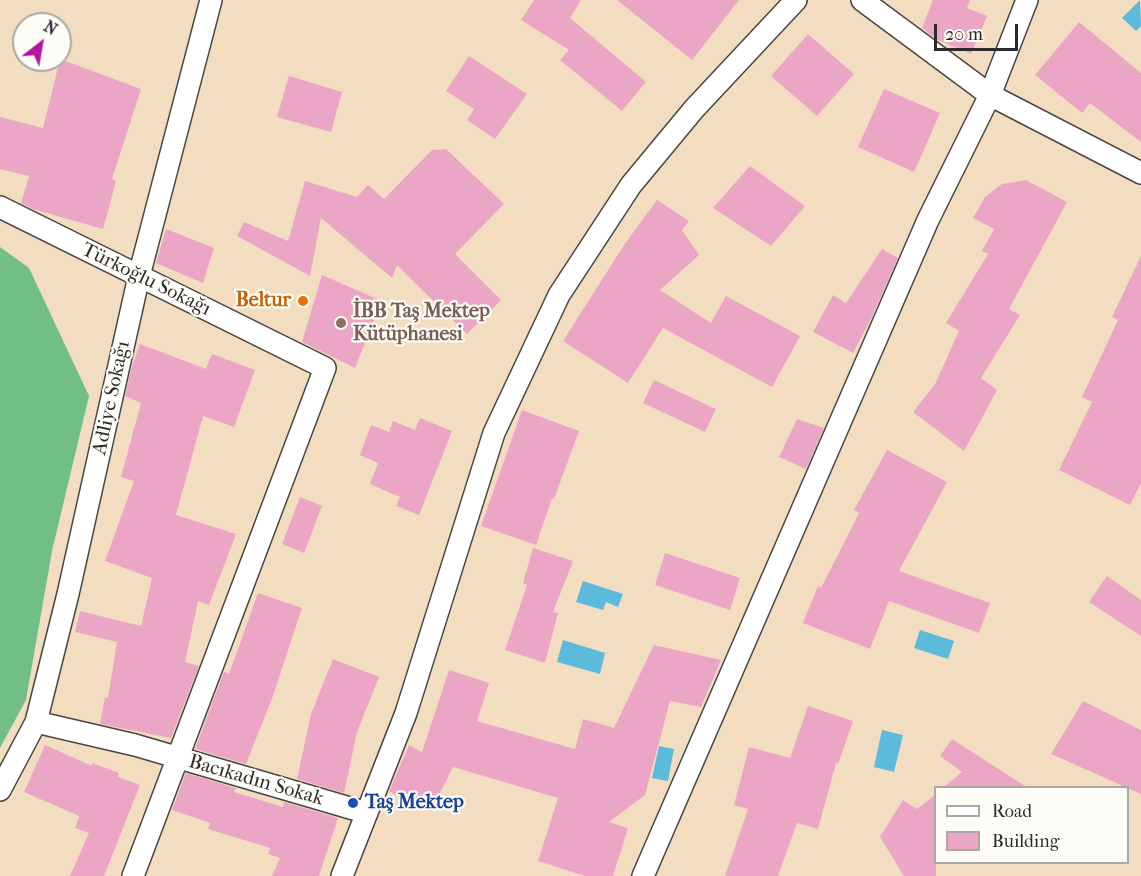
<!DOCTYPE html>
<html>
<head>
<meta charset="utf-8">
<style>
  body { margin:0 }
  #map { position:relative; width:1141px; height:876px; overflow:hidden; background:#f3ddc0; font-family:"IM FELL French Canon",serif }
  canvas { display:block }
  .legend { position:absolute; left:934px; top:786px; width:195px; height:78px; box-sizing:border-box; background:#fdfcf7; border:2px solid #a9a8a5; margin:0; padding:8px 10px; list-style:none; font-size:18px; color:#2b2b2b }
  .legend li { display:flex; align-items:center; gap:12px; height:30px }
  .legend b { width:30px; border:2px solid #a9a8a5 }
  .north { position:absolute; left:12px; top:12px; width:60px; height:60px; box-sizing:border-box; background:#fdfcf7; border:2px solid #a9a8a5; border-radius:50%; rotate:31deg; font-size:16px; font-weight:700; line-height:24px; text-align:center; color:#2b2b2b }
  .north::after { content:''; display:block; margin:auto; width:21px; height:27px; background:#b5179e; clip-path:polygon(50% 0,100% 100%,50% 72%,0 100%) }
  .scale { position:absolute; left:934px; top:24px; width:84px; height:27px; box-sizing:border-box; border:3px solid #2b2b2b; border-top:0; padding-left:8px; font-size:18px; line-height:21px; white-space:nowrap; color:#2b2b2b; -webkit-text-stroke:4px #fdfcf7; paint-order:stroke }
</style>
</head>
<body>
<div id="map">
<canvas width="1141" height="876"></canvas>
<ul class="legend">
<li><b style="height:8px;background:#fff"></b>Road</li>
<li><b style="height:16px;background:#eba6c6"></b>Building</li>
</ul>
<div class="north">N</div>
<div class="scale">20 m</div>
</div>
<script>
const context = document.querySelector('canvas').getContext('2d');
context.lineJoin = 'round';
function fill(path, color) {
  context.fillStyle = color;
  context.fill(path, 'evenodd');
}
function strokePath(path, color, width, dash) {
  context.strokeStyle = color;
  context.lineWidth = width;
  context.lineCap = dash ? 'butt' : 'round';
  context.setLineDash(dash || []);
  context.stroke(path);
}
function write(font, color, halo, rows, align = 'center') {
  context.font = font + ' "IM FELL French Canon",serif';
  context.lineWidth = 4.5;
  context.setLineDash([]);
  context.textBaseline = 'middle';
  context.strokeStyle = halo;
  context.fillStyle = color;
  for (const [text, x, y, turn = 0] of rows) {
    context.save();
    context.translate(x, y);
    context.rotate((+turn || 0) * Math.PI / 180);
    context.textAlign = isNaN(turn) ? turn : align;
    if (halo) context.strokeText(text, 0, 0);
    context.fillText(text, 0, 0);
    context.restore();
  }
}
fill(new Path2D(`
  M 0,247 L 29,268 L 89,396 L 52,551 L 26,700 L 0,748 Z`), '#71be86');
fill(new Path2D(`
  M 1140,0 L 1141,26 L 1136,31 L 1122,18 Z
  M 583,581 L 623,594 L 618,607 L 606,602 L 603,610 L 576,602 Z
  M 920,630 L 954,641 L 948,659 L 914,648 Z
  M 563,640 L 605,653 L 600,674 L 557,662 Z
  M 882,730 L 903,735 L 894,772 L 874,767 Z
  M 659,746 L 674,749 L 668,781 L 652,778 Z`), '#5cbada');
fill(new Path2D(`
  M 534,0 L 581,0 L 570,18 L 646,82 L 622,111 L 560,60 L 569,50 L 521,20 Z
  M 617,0 L 739,0 L 692,60 Z
  M 933,0 L 970,0 L 967,8 L 987,16 L 971,54 L 936,39 L 922,28 Z
  M 1079,22 L 1141,73 L 1141,142 L 1090,103 L 1082,113 L 1035,75 Z
  M 808,34 L 854,74 L 817,116 L 771,76 Z
  M 469,56 L 527,94 L 495,139 L 467,120 L 474,109 L 446,91 Z
  M 60,59 L 141,89 L 112,179 L 116,181 L 103,229 L 33,209 L 21,203 L 29,176 L 0,169 L 0,117 L 43,128 Z
  M 289,76 L 342,92 L 331,132 L 277,117 Z
  M 884,89 L 940,113 L 914,172 L 858,147 Z
  M 446,149 L 504,204 L 455,254 L 501,300 L 467,334 L 397,265 L 392,278 L 321,218 L 310,276 L 237,236 L 244,222 L 288,241 L 305,181 L 357,197 L 368,185 L 384,199 L 432,150 Z
  M 750,166 L 805,206 L 771,246 L 713,208 Z
  M 1026,180 L 1067,202 L 1009,309 L 1020,315 L 981,378 L 997,390 L 964,451 L 913,412 L 935,384 L 959,331 L 946,323 L 988,254 L 982,251 L 994,229 L 973,218 L 985,197 L 1002,184 Z
  M 657,200 L 689,221 L 682,230 L 699,255 L 660,290 L 711,323 L 726,296 L 800,336 L 772,387 L 663,328 L 628,383 L 563,341 L 624,245 Z
  M 166,229 L 214,248 L 203,283 L 156,263 Z
  M 882,249 L 898,258 L 870,321 L 853,353 L 813,332 L 833,295 L 846,303 Z
  M 1141,256 L 1141,483 L 1130,505 L 1059,470 L 1092,402 L 1082,397 L 1118,320 L 1112,317 Z
  M 322,275 L 382,301 L 355,368 L 302,342 Z
  M 140,344 L 206,369 L 212,354 L 255,370 L 234,427 L 203,416 L 176,515 L 236,534 L 209,605 L 198,601 L 185,662 L 199,666 L 171,738 L 100,724 L 105,697 L 108,698 L 117,642 L 75,632 L 80,611 L 141,626 L 152,578 L 105,561 L 134,481 L 121,477 L 141,403 L 125,396 L 132,366 Z
  M 654,380 L 716,409 L 705,432 L 643,403 Z
  M 522,410 L 579,431 L 554,499 L 552,498 L 536,545 L 481,526 Z
  M 420,418 L 452,431 L 419,515 L 396,506 L 400,497 L 370,484 L 378,463 L 360,455 L 371,425 L 389,432 L 393,421 L 415,430 Z
  M 797,419 L 824,428 L 806,469 L 779,457 Z
  M 887,450 L 947,482 L 899,571 L 990,603 L 979,633 L 889,601 L 870,649 L 803,623 L 818,586 L 821,588 L 859,513 L 854,510 Z
  M 300,497 L 322,506 L 304,553 L 282,544 Z
  M 533,548 L 573,561 L 553,612 L 558,613 L 545,663 L 505,650 L 527,585 L 523,583 Z
  M 665,553 L 740,578 L 730,610 L 655,585 Z
  M 1107,576 L 1141,600 L 1141,636 L 1089,602 Z
  M 258,593 L 302,608 L 273,696 L 246,764 L 195,749 L 224,672 L 229,674 Z
  M 654,645 L 721,660 L 701,707 L 670,701 L 645,795 L 609,822 L 628,828 L 613,876 L 585,876 L 538,861 L 558,798 L 453,767 L 431,812 L 389,791 L 409,745 L 422,752 L 449,670 L 489,683 L 477,721 L 575,749 L 583,719 L 614,728 Z
  M 333,659 L 379,677 L 357,732 L 344,793 L 297,779 L 311,714 Z
  M 1083,701 L 1141,730 L 1141,794 L 1051,754 Z
  M 808,706 L 853,721 L 838,764 L 836,763 L 818,829 L 797,823 L 778,876 L 725,876 L 748,809 L 734,805 L 749,747 L 790,758 Z
  M 952,739 L 1028,788 L 943,788 L 962,772 L 940,756 Z
  M 45,745 L 92,766 L 92,763 L 119,773 L 118,777 L 140,785 L 104,876 L 70,876 L 89,833 L 75,828 L 79,816 L 24,792 Z
  M 186,773 L 236,788 L 234,792 L 283,807 L 284,802 L 338,818 L 319,876 L 272,876 L 280,858 L 268,854 L 270,848 L 208,829 L 210,823 L 172,810 Z
  M 936,794 L 936,876 L 904,876 L 880,837 L 903,800 L 917,809 Z`), '#eba6c6');
const street = new Path2D(`
  M 862,0 L 990,95 L 1141,173
  M 0,207 L 325,368 L 133,876
  M 36,722 L 135,745 L 367,813
  M 0,790 L 36,722 L 68,594 L 139,276 L 211,0
  M 342,876 L 406,713 L 494,433 L 559,295 L 631,185 L 694,109 L 796,0
  M 643,876 L 928,220 L 990,95 L 1027,0`);
strokePath(street, '#494641', 24);
strokePath(street, '#fff', 21);
for (const [x, y, r, color] of [
  [303,301,6,"#e8710a"],
  [341,323,6,"#8d6e63"],
  [353,803,6,"#1a4fb4"]
]) {
  const dot = new Path2D();
  dot.arc(x, y, r, 0, 2 * Math.PI);
  context.fillStyle = color;
  context.fill(dot);
  strokePath(dot, '#fdfcf7', 2);
}
write('20px', '#2b2b2b', '#fdfcf7', [
  ["Türkoğlu Sokağı",146,280,26],
  ["Adliye Sokağı",112,398,-78],
  ["Bacıkadın Sokak",256,781,16]
]);
write('bold 20px', '#c56008', '#fdfcf7', [
  ["Beltur",291,301]
], 'right');
write('bold 20px', '#785e54', '#fdfcf7', [
  ["İBB Taş Mektep",353,312],
  ["Kütüphanesi",353,335]
], 'left');
write('bold 20px', '#164399', '#fdfcf7', [
  ["Taş Mektep",365,803]
], 'left');
</script>
</body>
</html>
